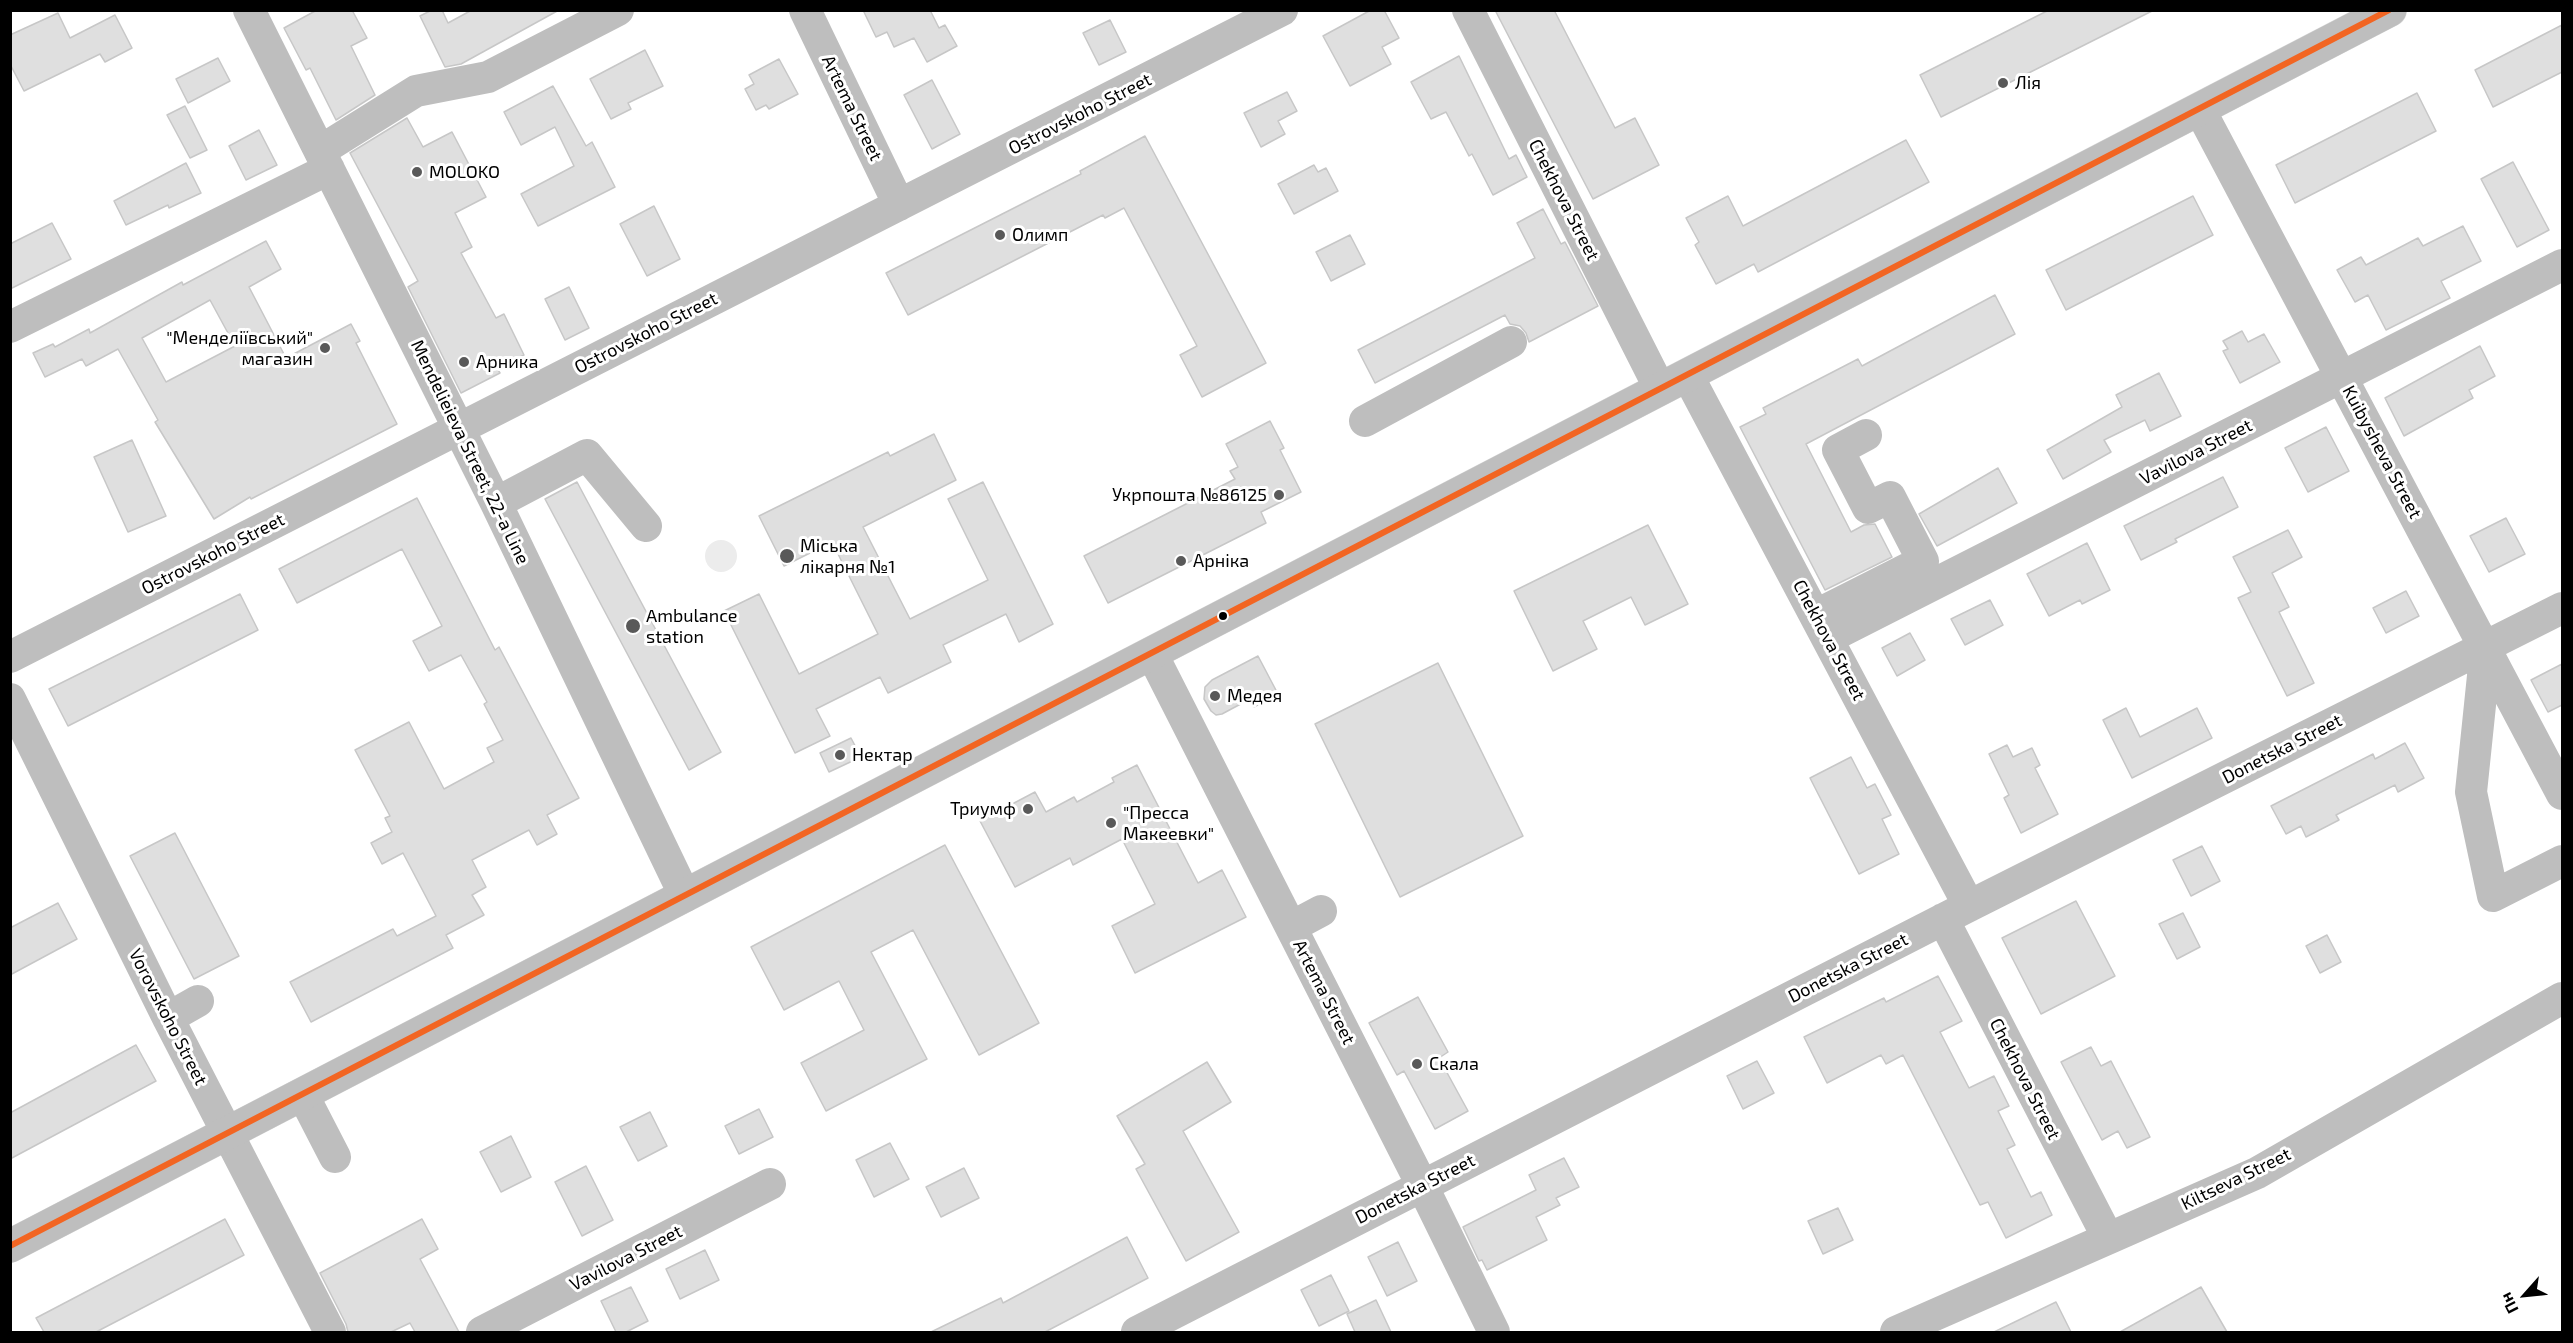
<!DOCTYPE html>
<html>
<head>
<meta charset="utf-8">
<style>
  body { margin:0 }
  #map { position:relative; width:2573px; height:1343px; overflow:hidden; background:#fff; font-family:"Exo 2",sans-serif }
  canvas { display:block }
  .frame { position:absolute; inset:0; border:12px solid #000; pointer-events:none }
  .north { position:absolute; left:2495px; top:1265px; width:60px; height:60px; -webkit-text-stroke:4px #fff; paint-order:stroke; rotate:243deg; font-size:16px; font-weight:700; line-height:24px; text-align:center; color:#000 }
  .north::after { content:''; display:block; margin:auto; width:21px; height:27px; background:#000; clip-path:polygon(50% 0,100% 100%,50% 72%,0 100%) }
</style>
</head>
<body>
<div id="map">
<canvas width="2573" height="1343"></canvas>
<div class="frame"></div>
<div class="north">Пн</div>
</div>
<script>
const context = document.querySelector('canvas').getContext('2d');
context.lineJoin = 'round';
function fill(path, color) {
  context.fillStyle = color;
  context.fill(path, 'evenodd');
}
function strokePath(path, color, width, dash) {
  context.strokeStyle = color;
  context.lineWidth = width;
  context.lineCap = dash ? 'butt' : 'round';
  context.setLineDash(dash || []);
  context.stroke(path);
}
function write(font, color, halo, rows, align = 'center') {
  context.font = font + ' "Exo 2",sans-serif';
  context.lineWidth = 6;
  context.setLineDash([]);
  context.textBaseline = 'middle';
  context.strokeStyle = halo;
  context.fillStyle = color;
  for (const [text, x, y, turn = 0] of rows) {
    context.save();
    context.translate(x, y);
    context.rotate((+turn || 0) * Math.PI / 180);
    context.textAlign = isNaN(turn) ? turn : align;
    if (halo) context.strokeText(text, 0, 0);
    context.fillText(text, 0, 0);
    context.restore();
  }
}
fill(new Path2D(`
  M705 556a16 16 0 1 1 32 0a16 16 0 1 1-32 0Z`), '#ececec');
const building = new Path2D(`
  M 317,10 L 352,10 L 367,38 L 351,46 L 375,95 L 336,120 L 310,68 L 306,70 L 284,28 Z
  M 432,10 L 442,10 L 448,23 L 472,10 L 559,10 L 461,64 L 445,67 L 420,16 Z
  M 863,10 L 930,10 L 939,28 L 945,25 L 957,46 L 927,62 L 914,38 L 894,47 L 887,32 L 876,37 Z
  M 1371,10 L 1384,10 L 1399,38 L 1382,47 L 1391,64 L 1350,86 L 1323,36 Z
  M 1495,10 L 1554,10 L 1615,128 L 1635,118 L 1659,165 L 1593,199 Z
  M 2049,10 L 2154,10 L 1941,117 L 1920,75 Z
  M 58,13 L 70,38 L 115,15 L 132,48 L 105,62 L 100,54 L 24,91 L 10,64 L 10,35 Z
  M 1110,20 L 1126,52 L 1099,65 L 1083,33 Z
  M 2562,25 L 2562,72 L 2493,107 L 2475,70 Z
  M 645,50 L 663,86 L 628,103 L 631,109 L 611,119 L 590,79 Z
  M 1459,56 L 1509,159 L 1516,155 L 1527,177 L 1493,195 L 1472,154 L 1469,156 L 1446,112 L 1431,119 L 1411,82 Z
  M 218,58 L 230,81 L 188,103 L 176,79 Z
  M 779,59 L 798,94 L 769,109 L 766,105 L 756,110 L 745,89 L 754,84 L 749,75 Z
  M 932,80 L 960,134 L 932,149 L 904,95 Z
  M 553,86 L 586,146 L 592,142 L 615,187 L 538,226 L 521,194 L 574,166 L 555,127 L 521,145 L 504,112 Z
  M 1287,92 L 1297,111 L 1278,121 L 1285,134 L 1261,147 L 1244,113 Z
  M 2417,93 L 2436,131 L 2295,203 L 2276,165 Z
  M 185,106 L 207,150 L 190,158 L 167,115 Z
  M 407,118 L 423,147 L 452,132 L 486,197 L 455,213 L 472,247 L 461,253 L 496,318 L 504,314 L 524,355 L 497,368 L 500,373 L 461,393 L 408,287 L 418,281 L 350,153 Z
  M 259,130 L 277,165 L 246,180 L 229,146 Z
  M 1145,136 L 1266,363 L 1202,397 L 1180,355 L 1197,346 L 1124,208 L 1105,218 L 1103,215 L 908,315 L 886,273 L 1081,174 L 1080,171 Z
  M 1906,140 L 1929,182 L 1758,272 L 1754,264 L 1716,284 L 1695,245 L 1699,242 L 1686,218 L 1728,196 L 1743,226 Z
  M 2513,162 L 2549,230 L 2517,247 L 2481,179 Z
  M 186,163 L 201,193 L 169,208 L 168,205 L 126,225 L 114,201 Z
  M 1314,165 L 1318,172 L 1326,168 L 1338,191 L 1294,214 L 1278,184 Z
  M 2193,196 L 2213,235 L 2066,310 L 2046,270 Z
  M 654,206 L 680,259 L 647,276 L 620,224 Z
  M 1543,209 L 1561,244 L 1565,242 L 1598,306 L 1529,342 L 1526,333 L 1520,326 L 1510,324 L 1505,315 L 1375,383 L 1358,350 L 1535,258 L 1517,223 Z
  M 52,223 L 71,259 L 10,289 L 10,244 Z
  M 2463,226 L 2481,261 L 2441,281 L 2450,298 L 2386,330 L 2368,295 L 2355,302 L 2337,270 L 2361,257 L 2366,265 L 2418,238 L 2423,246 Z
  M 1350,235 L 1365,264 L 1331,281 L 1316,252 Z
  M 266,241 L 281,269 L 249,287 L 286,358 L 351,324 L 360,341 L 356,343 L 397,424 L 251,499 L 250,497 L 214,519 L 155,422 L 158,420 L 118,349 L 86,366 L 82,359 L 45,377 L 33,353 L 53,344 L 55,347 L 89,329 L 90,333 L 182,282 L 183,285 ZM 210,300 L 235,346 L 166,382 L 142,338 Z
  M 569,287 L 589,328 L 565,340 L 545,299 Z
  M 1995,295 L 2015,334 L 1806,444 L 1851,532 L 1864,525 L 1875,524 L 1892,557 L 1825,590 L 1740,427 L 1766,414 L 1763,408 L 1858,359 L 1862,366 Z
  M 2242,331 L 2248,342 L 2264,334 L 2280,362 L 2240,383 L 2223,351 L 2228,349 L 2223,341 Z
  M 2480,346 L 2495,376 L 2469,390 L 2473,398 L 2404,436 L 2385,398 Z
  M 2159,373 L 2181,416 L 2150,431 L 2145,420 L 2104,440 L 2111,452 L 2063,479 L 2047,450 L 2122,407 L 2116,395 Z
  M 1270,421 L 1284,448 L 1280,450 L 1301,492 L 1261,512 L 1266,523 L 1108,603 L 1084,556 L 1235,479 L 1230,471 L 1238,467 L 1226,444 Z
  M 2326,427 L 2349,471 L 2308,492 L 2285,448 Z
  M 934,434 L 956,480 L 863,527 L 910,619 L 988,580 L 948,499 L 983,482 L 1053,624 L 1019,642 L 1006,614 L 943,645 L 951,662 L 888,693 L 880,677 L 816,709 L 830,736 L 795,753 L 724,611 L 759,594 L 799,674 L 878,634 L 832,542 L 784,566 L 759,516 L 888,452 L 890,456 Z
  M 132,440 L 166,516 L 128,532 L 94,457 Z
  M 1998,468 L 2017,503 L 1937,546 L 1919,514 Z
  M 2223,477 L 2238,507 L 2175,539 L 2177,542 L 2141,560 L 2124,526 Z
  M 577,482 L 721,752 L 689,770 L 545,499 Z
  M 417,498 L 495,650 L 499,647 L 579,798 L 547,815 L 557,834 L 537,845 L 529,830 L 472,860 L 486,887 L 472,895 L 484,915 L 446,935 L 453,948 L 311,1022 L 290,982 L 393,929 L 397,936 L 436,916 L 403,853 L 382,864 L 371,843 L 392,832 L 385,818 L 390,816 L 355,750 L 409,722 L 444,789 L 494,762 L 487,748 L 503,740 L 484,704 L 487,702 L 461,655 L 429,671 L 413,641 L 442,626 L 402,549 L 297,603 L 279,569 Z
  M 2506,518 L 2525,554 L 2489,572 L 2470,536 Z
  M 1648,525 L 1688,604 L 1645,625 L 1631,597 L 1583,621 L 1597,649 L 1553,671 L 1514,591 Z
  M 2288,530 L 2302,557 L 2272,573 L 2289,607 L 2279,612 L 2314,683 L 2287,696 L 2238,598 L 2251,592 L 2233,557 Z
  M 2087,543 L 2110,590 L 2082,604 L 2080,600 L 2049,616 L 2027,574 Z
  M 2406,591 L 2419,616 L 2386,633 L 2373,608 Z
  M 240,594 L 258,630 L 68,726 L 49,689 Z
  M 1990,600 L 2003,625 L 1965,645 L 1951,619 Z
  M 1910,633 L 1925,660 L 1897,676 L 1882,648 Z
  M 1258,656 L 1278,694 L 1254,707 L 1250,699 L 1222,714 L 1216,715 L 1211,711 L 1204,699 L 1205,687 L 1212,680 Z
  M 1438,663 L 1523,836 L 1400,897 L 1315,724 Z
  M 2562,664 L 2562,705 L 2548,712 L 2531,680 Z
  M 2126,708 L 2140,737 L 2197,708 L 2212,738 L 2132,778 L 2103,720 Z
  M 851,738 L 861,757 L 829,772 L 820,753 Z
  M 2405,743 L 2424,778 L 2398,792 L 2395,785 L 2336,815 L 2339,820 L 2306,837 L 2301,826 L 2286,834 L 2271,806 L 2373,754 L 2375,759 Z
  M 2007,745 L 2013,757 L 2032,748 L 2040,765 L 2035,768 L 2058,814 L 2021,833 L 2004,798 L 2009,795 L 1989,754 Z
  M 1851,757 L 1867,788 L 1875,784 L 1891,815 L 1882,819 L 1899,854 L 1859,874 L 1810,778 Z
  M 1137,765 L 1198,883 L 1222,870 L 1246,917 L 1135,973 L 1112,926 L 1155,904 L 1122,839 L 1073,865 L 1070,858 L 1015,887 L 980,821 L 1035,792 L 1046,812 L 1074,797 L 1077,802 L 1114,782 L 1112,778 Z
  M 175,833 L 239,956 L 194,979 L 130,856 Z
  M 945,845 L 1039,1023 L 979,1055 L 913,930 L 871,952 L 927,1059 L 826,1111 L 801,1063 L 864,1030 L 839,981 L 784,1010 L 751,947 Z
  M 2202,846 L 2220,881 L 2191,896 L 2173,860 Z
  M 2076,901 L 2115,976 L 2041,1014 L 2002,938 Z
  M 58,903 L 77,939 L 10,975 L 10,928 Z
  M 2183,913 L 2200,947 L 2177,959 L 2159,924 Z
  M 2327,935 L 2341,962 L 2320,973 L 2306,946 Z
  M 1938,976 L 1962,1021 L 1940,1032 L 1969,1088 L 1994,1076 L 2009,1106 L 1998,1111 L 2015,1145 L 2007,1149 L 2031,1197 L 2041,1192 L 2052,1215 L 2006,1238 L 1988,1202 L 1980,1205 L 1903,1055 L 1886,1064 L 1881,1055 L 1827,1083 L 1804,1037 L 1884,998 L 1886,1002 Z
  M 1418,997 L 1448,1052 L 1439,1058 L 1468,1111 L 1435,1129 L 1404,1071 L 1397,1075 L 1369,1023 Z
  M 136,1045 L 156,1081 L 10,1159 L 10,1113 Z
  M 2091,1047 L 2101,1066 L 2111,1061 L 2150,1137 L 2127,1148 L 2118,1131 L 2102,1140 L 2061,1062 Z
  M 1757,1061 L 1774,1093 L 1743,1109 L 1727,1076 Z
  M 1207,1062 L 1231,1102 L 1183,1131 L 1239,1232 L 1186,1261 L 1136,1169 L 1145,1164 L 1117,1116 Z
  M 759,1109 L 773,1137 L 739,1154 L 725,1126 Z
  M 650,1112 L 667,1146 L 638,1161 L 620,1127 Z
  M 511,1136 L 531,1177 L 501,1192 L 480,1152 Z
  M 890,1143 L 909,1179 L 874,1197 L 856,1160 Z
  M 1564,1158 L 1579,1187 L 1556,1198 L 1560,1205 L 1536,1217 L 1547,1240 L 1487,1270 L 1482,1260 L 1479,1261 L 1463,1227 L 1536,1190 L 1529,1175 Z
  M 586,1166 L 613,1220 L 582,1236 L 555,1182 Z
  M 964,1168 L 979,1198 L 941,1217 L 926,1187 Z
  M 1838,1208 L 1853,1240 L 1823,1254 L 1808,1221 Z
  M 225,1219 L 244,1255 L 96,1332 L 44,1332 L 36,1318 Z
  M 422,1219 L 438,1249 L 420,1259 L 459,1332 L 415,1332 L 410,1323 L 391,1332 L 348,1332 L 346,1324 L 320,1273 Z
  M 1127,1237 L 1148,1278 L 1045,1332 L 931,1332 L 1001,1298 L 1003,1303 Z
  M 1398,1242 L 1417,1281 L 1387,1296 L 1368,1257 Z
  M 705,1250 L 719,1280 L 680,1299 L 666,1269 Z
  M 1331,1275 L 1349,1311 L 1319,1326 L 1301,1290 Z
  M 631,1287 L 648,1321 L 626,1332 L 616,1332 L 601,1301 Z
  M 2201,1287 L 2227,1332 L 2120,1332 Z
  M 1376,1300 L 1391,1332 L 1355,1332 L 1347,1314 Z
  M 2056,1302 L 2071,1332 L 1994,1332 Z`);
fill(building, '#dfdfdf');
strokePath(building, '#c7c7c7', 1.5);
const major = new Path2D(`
  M 10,1246 L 2390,10`);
strokePath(major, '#dbdbdb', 34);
strokePath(new Path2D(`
  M 249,10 L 496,503 L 685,896
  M 805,10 L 899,205
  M 1468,10 L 1660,389
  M 2200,110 L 2562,794
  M 320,151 L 416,91 L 488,77 L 618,10
  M 10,327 L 329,169
  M 1688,376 L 1969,906
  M 1365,421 L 1511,342
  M 1866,435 L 1838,450 L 1868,508 L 1890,497 L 1923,561 L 1824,611 L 1828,638 L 2562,265
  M 496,503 L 587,455 L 646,526
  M 2486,647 L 2471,792 L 2493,896 L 2562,861
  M 1152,654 L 1422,1185 L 1494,1332
  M 10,657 L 1282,10
  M 10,699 L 168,1018 L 330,1332
  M 1943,919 L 2108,1238
  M 1291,927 L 1321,911
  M 168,1018 L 198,1001
  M 303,1095 L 335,1157
  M 482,1332 L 770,1184
  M 1137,1332 L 1969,906 L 2562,608
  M 1896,1332 L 2257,1173 L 2562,998`), '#bebebe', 32);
strokePath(major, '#bebebe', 33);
strokePath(new Path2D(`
  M 10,1246 L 2389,10`), '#f26522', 6);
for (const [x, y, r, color] of [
  [2003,83,6,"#595959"],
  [417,172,6,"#595959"],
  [1000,235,6,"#595959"],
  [325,348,6,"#595959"],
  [464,362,6,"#595959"],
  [1279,495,6,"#595959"],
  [787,556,8,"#595959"],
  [1181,561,6,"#595959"],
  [1223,616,5,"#000"],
  [633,626,8,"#595959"],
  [1215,696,6,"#595959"],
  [840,755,6,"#595959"],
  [1028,809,6,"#595959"],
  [1111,823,6,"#595959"],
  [1417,1064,6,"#595959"]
]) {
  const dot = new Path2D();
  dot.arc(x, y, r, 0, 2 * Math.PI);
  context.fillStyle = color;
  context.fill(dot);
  strokePath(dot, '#fff', 2);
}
write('18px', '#000', '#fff', [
  ["Лія",2015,83],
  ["MOLOKO",429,172],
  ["Олимп",1012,235],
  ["\"Менделіївський\"",313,338,"right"],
  ["магазин",313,359,"right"],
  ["Арника",476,362],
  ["Укрпошта №86125",1267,495,"right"],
  ["Міська",800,546],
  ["лікарня №1",800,567],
  ["Арніка",1193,561],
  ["Ambulance",646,616],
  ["station",646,637],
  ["Медея",1227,696],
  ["Нектар",852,755],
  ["Триумф",1016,809,"right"],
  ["\"Пресса",1123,813],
  ["Макеевки\"",1123,834],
  ["Скала",1429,1064]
], 'left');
write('18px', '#000', '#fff', [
  ["Artema Street",852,108,64],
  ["Ostrovskoho Street",1080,114,-27],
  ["Chekhova Street",1564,200,63],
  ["Ostrovskoho Street",646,333,-27],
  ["Mendelieieva Street, 22-a Line",470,452,64],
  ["Vavilova Street",2196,452,-27],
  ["Kuibysheva Street",2382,452,62],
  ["Ostrovskoho Street",213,554,-27],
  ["Chekhova Street",1829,640,62],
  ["Donetska Street",2282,749,-27],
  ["Donetska Street",1848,968,-27],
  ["Artema Street",1324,992,63],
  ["Vorovskoho Street",168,1017,63],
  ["Chekhova Street",2025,1079,63],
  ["Kiltseva Street",2236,1179,-26],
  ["Donetska Street",1415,1189,-27],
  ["Vavilova Street",626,1258,-27]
]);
</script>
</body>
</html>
